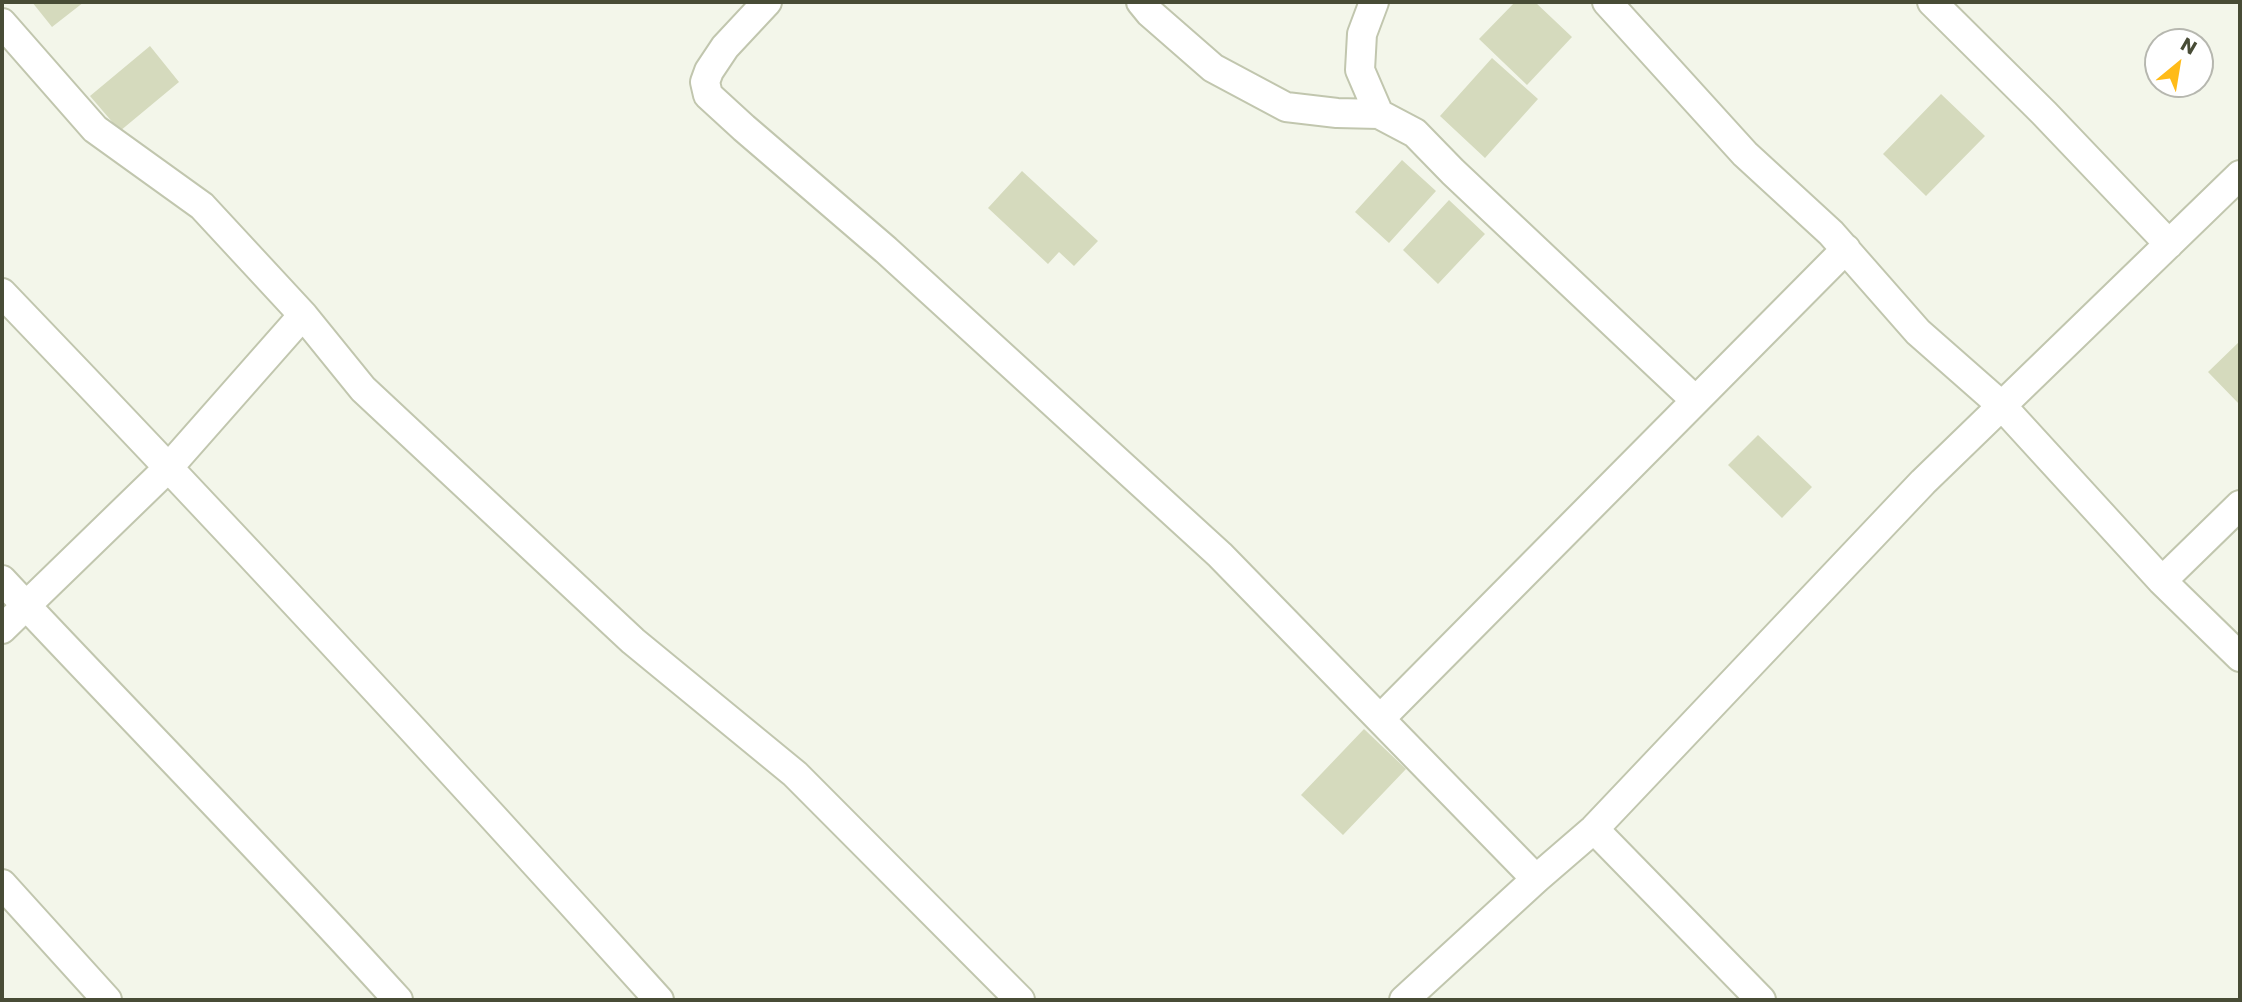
<!DOCTYPE html>
<html>
<head>
<meta charset="utf-8">
<style>
  body { margin:0 }
  #map { position:relative; width:2242px; height:1002px; overflow:hidden; background:#f3f6ea; font-family:Poppins,sans-serif }
  canvas { display:block }
  .frame { position:absolute; inset:0; border:4px solid #484c36; pointer-events:none }
  .north { position:absolute; left:2144px; top:28px; width:70px; height:70px; box-sizing:border-box; background:#fff; border:2px solid #b6b7af; border-radius:50%; rotate:30deg; font-size:19px; font-weight:700; line-height:28px; text-align:center; color:#484c36 }
  .north::after { content:''; display:block; margin:auto; width:24px; height:32px; background:#ffbb18; clip-path:polygon(50% 0,100% 100%,50% 72%,0 100%) }
</style>
</head>
<body>
<div id="map">
<canvas width="2242" height="1002"></canvas>
<div class="frame"></div>
<div class="north">N</div>
</div>
<script>
const context = document.querySelector('canvas').getContext('2d');
context.lineJoin = 'round';
function fill(path, color) {
  context.fillStyle = color;
  context.fill(path, 'evenodd');
}
function strokePath(path, color, width, dash) {
  context.strokeStyle = color;
  context.lineWidth = width;
  context.lineCap = dash ? 'butt' : 'round';
  context.setLineDash(dash || []);
  context.stroke(path);
}
fill(new Path2D(`
  M 32,2 L 84,2 L 52,27 Z
  M 1515,2 L 1535,2 L 1572,37 L 1527,85 L 1479,39 Z
  M 150,46 L 179,82 L 120,131 L 90,96 Z
  M 1492,58 L 1538,99 L 1485,158 L 1440,116 Z
  M 1941,94 L 1985,136 L 1926,196 L 1883,154 Z
  M 1402,160 L 1436,191 L 1389,243 L 1355,212 Z
  M 1022,171 L 1098,241 L 1074,266 L 1059,252 L 1048,264 L 988,208 Z
  M 1449,200 L 1485,234 L 1438,284 L 1403,250 Z
  M 2240,341 L 2240,405 L 2208,372 Z
  M 1758,435 L 1812,487 L 1782,518 L 1728,465 Z
  M 1364,729 L 1406,769 L 1343,835 L 1301,795 Z`), '#d5dabd');
const street = new Path2D(`
  M 767,2 L 725,47 L 709,71 L 705,82 L 708,95 L 744,128 L 886,250 L 1220,555 L 1536,879
  M 1141,2 L 1150,13 L 1213,68 L 1286,107 L 1337,113 L 1379,114 L 1415,133 L 1453,172 L 1695,400
  M 1374,2 L 1362,34 L 1360,70 L 1379,114
  M 1607,2 L 1745,154 L 1831,233 L 1918,332 L 2001,405 L 2162,581 L 2240,657
  M 1932,2 L 2044,113 L 2169,244
  M 2,23 L 95,129 L 202,206 L 303,315 L 363,389 L 633,641 L 795,774 L 1020,1000
  M 2,293 C 225,525 444,761 659,1000
  M 2,580 C 133,720 269,857 398,1000
  M 2162,581 L 2240,505
  M 2,629 L 169,467 L 303,315
  M 1380,719 L 1846,249
  M 1594,829 L 1761,1000
  M 2,884 L 107,1000
  M 1404,1000 L 1536,879 L 1594,829 L 1923,482 L 2240,175`);
strokePath(street, '#c1c6ae', 32);
strokePath(street, '#fff', 28);
</script>
</body>
</html>
